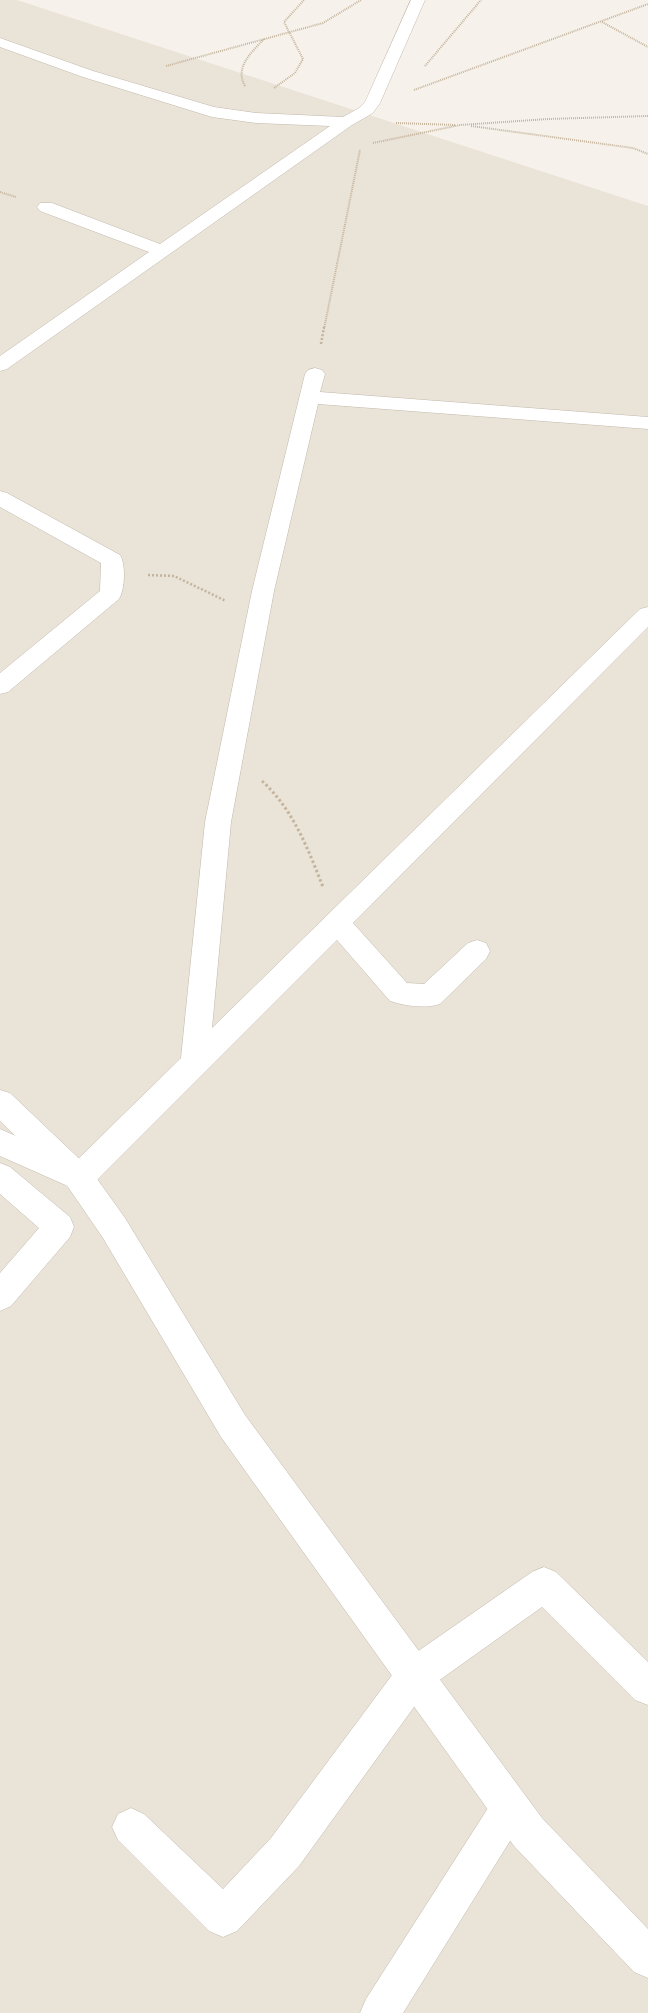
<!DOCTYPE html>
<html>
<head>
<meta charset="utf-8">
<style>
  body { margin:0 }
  canvas { display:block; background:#f6f2eb }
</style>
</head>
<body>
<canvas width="648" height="2013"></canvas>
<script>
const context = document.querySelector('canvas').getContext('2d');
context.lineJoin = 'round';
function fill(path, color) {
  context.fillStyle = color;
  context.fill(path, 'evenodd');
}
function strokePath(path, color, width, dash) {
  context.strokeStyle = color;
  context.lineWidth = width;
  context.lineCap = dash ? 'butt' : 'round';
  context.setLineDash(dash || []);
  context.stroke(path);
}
fill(new Path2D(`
  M 0,0 L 17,0 L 648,206 L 648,2013 L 0,2013 Z`), '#eae3d8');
const minor = new Path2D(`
  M 411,0 L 425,0 L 380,103 L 373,113 L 352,125 L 7,369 L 0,371 L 0,356 L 149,252 L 40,211 L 37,207 L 40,203 L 52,203 L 160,244 L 330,126 L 256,123 L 212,117 L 83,77 L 0,47 L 0,38 L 93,71 L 214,107 L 256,113 L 343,117 L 359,108 L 365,102 Z
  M 315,368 L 322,370 L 325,374 L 320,392 L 648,417 L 648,429 L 318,404 L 274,591 L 231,822 L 212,1028 L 640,609 L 648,607 L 648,627 L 353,923 L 407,983 L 424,984 L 468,943 L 477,940 L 486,943 L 490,951 L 486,959 L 440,1004 C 424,1009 406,1006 390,1001 L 337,940 L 90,1187 L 79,1191 L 0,1156 L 0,1129 L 75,1162 L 181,1058 L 205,822 L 252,591 L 305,374 L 308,370 Z
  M 0,491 L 7,493 L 120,555 C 126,564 125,590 119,599 L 8,692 L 0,694 L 0,673 L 100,591 L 101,563 L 0,507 Z
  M 0,1163 L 10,1167 L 70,1217 L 74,1227 L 70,1237 L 11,1306 L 0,1311 L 0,1273 L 39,1228 L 0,1194 Z
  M 544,1567 L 556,1572 L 648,1662 L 648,1705 L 635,1700 L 542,1607 L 427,1689 L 299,1866 L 237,1931 L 223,1937 L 209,1931 L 118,1840 L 112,1827 L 118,1814 L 131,1808 L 144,1814 L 223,1889 L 271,1838 L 401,1663 L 532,1572 Z
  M 510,1788 L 523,1794 L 529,1807 L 523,1820 L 403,2013 L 360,2013 L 366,1999 L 497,1794 Z`);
const tertiary = new Path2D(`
  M 0,1090 L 10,1093 L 90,1169 L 125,1218 L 245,1415 L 542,1818 L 648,1929 L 648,1978 L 634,1972 L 514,1846 L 221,1437 L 103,1238 L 68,1187 L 0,1121 Z`);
strokePath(minor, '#c3b9ac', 1);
strokePath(tertiary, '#c3b9ac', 1);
strokePath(new Path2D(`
  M 602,22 L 648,47
  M 166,66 L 323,23 L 361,0
  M 425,66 L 481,0
  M 245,86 C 234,67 252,52 264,39
  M 274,88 L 295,73 L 303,59 L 284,22 L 304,0
  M 414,90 L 648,4
  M 396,123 L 455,125
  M 471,126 L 633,148 L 648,154
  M 373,143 L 460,125 L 548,119 L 648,116
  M 0,192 L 16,197
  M 324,329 L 360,150`), '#c5b49c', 2, [1, 1]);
strokePath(new Path2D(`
  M 321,344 L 324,327
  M 148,575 L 174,576 L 226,601`), '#c5b49c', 2.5, [2, 2]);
strokePath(new Path2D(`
  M 262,781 C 293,809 308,849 323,887`), '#c5b49c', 3, [2.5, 2.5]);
fill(minor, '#fff');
fill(tertiary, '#fff');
</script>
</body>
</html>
